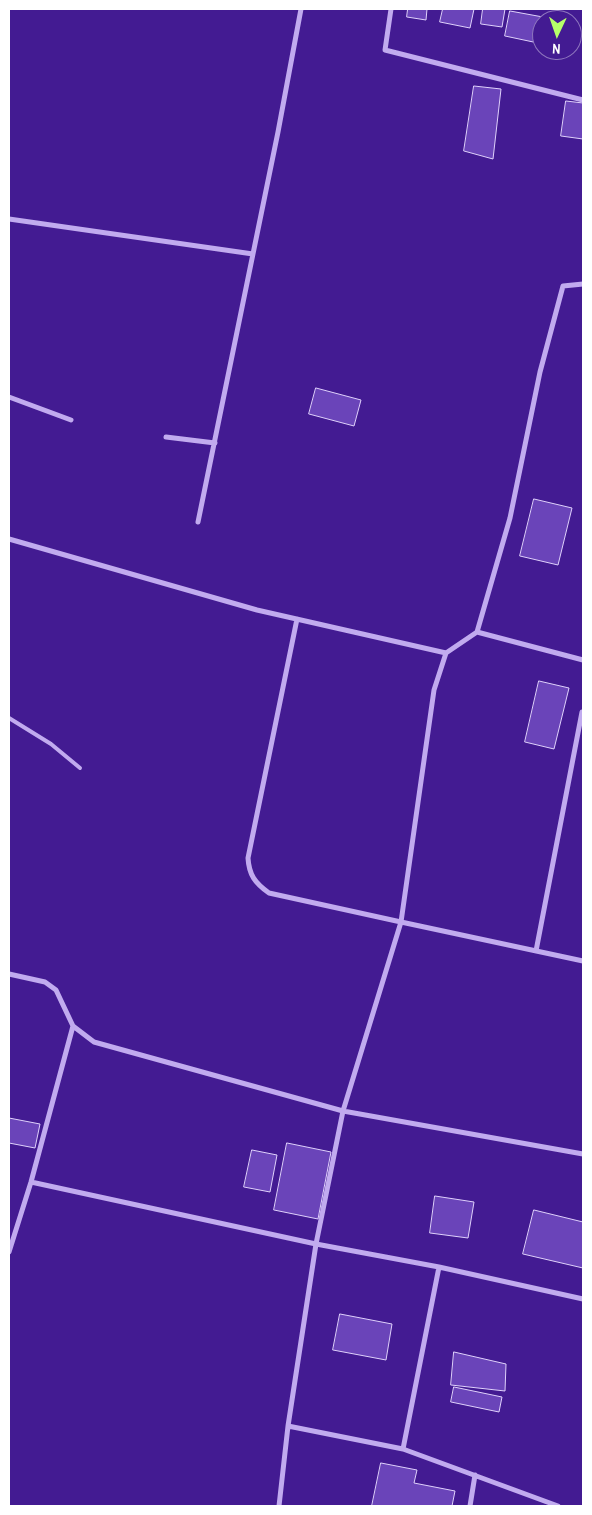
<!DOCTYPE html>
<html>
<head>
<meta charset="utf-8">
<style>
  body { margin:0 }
  #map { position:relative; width:592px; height:1515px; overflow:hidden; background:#431b92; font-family:"Archivo Narrow",sans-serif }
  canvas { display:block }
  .frame { position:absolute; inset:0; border:10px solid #fff; pointer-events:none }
  .north { position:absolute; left:532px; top:10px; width:50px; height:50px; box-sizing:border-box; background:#431b92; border:1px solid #8e76be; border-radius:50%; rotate:183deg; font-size:14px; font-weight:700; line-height:20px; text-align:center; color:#fff }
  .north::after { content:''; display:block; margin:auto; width:18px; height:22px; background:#b6ff69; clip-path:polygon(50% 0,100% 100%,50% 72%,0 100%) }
</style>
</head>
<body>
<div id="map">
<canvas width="592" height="1515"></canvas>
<div class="frame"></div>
<div class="north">N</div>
</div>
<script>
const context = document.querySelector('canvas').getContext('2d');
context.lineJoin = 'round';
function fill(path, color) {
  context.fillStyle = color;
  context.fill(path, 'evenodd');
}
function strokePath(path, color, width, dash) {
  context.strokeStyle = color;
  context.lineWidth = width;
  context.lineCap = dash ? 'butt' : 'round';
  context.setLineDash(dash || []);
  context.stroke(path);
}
const building = new Path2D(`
  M 408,9 L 427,9 L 426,20 L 407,17 Z
  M 443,9 L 474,9 L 470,28 L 440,22 Z
  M 483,9 L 505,9 L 502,27 L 481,24 Z
  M 510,11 L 543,17 L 538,43 L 505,36 Z
  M 474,86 L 501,89 L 493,159 L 464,151 Z
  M 566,101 L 583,103 L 583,139 L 561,136 Z
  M 316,388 L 361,400 L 354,426 L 309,414 Z
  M 534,499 L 572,508 L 558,565 L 520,556 Z
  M 539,681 L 569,688 L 554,749 L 525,742 Z
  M 9,1118 L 40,1124 L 35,1148 L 9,1143 Z
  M 287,1143 L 331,1152 L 318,1219 L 274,1210 Z
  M 252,1150 L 277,1155 L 270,1192 L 244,1187 Z
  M 435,1196 L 474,1202 L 468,1238 L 430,1233 Z
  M 534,1210 L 583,1222 L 583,1268 L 523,1254 Z
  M 340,1314 L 392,1324 L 386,1360 L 333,1350 Z
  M 454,1352 L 506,1364 L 505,1391 L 451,1385 Z
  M 454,1387 L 502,1397 L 499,1412 L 451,1402 Z
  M 381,1463 L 417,1470 L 414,1483 L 455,1491 L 452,1506 L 372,1506 Z`);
fill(building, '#6a44b9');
strokePath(building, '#dfd1fb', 1);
strokePath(new Path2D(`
  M 9,718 L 51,744 L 80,768`), '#c1abef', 4);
strokePath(new Path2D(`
  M 391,9 L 385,50 L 583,100
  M 9,219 L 253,254
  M 583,284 L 563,286 L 540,372 L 510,518 L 477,632 L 583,660
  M 9,397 L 71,420
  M 166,437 L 215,443
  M 198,522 L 278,132 L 301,9
  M 9,539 L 257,610 L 446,653
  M 477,632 L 446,653 L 434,690 L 401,922 L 583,961
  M 536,951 L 582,712
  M 9,974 L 45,982 L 56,990 L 73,1026 L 94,1042 L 343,1111 L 401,922 L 269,893 C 255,883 249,875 248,858 L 297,619
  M 31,1182 L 316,1244 L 439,1267 L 583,1299
  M 9,1252 L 31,1182 L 73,1026
  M 288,1426 L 403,1449 L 558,1506
  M 403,1449 L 439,1267
  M 279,1506 L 288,1426 L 316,1244 L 343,1111 L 583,1154
  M 470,1506 L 475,1475`), '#c1abef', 5);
</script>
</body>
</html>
